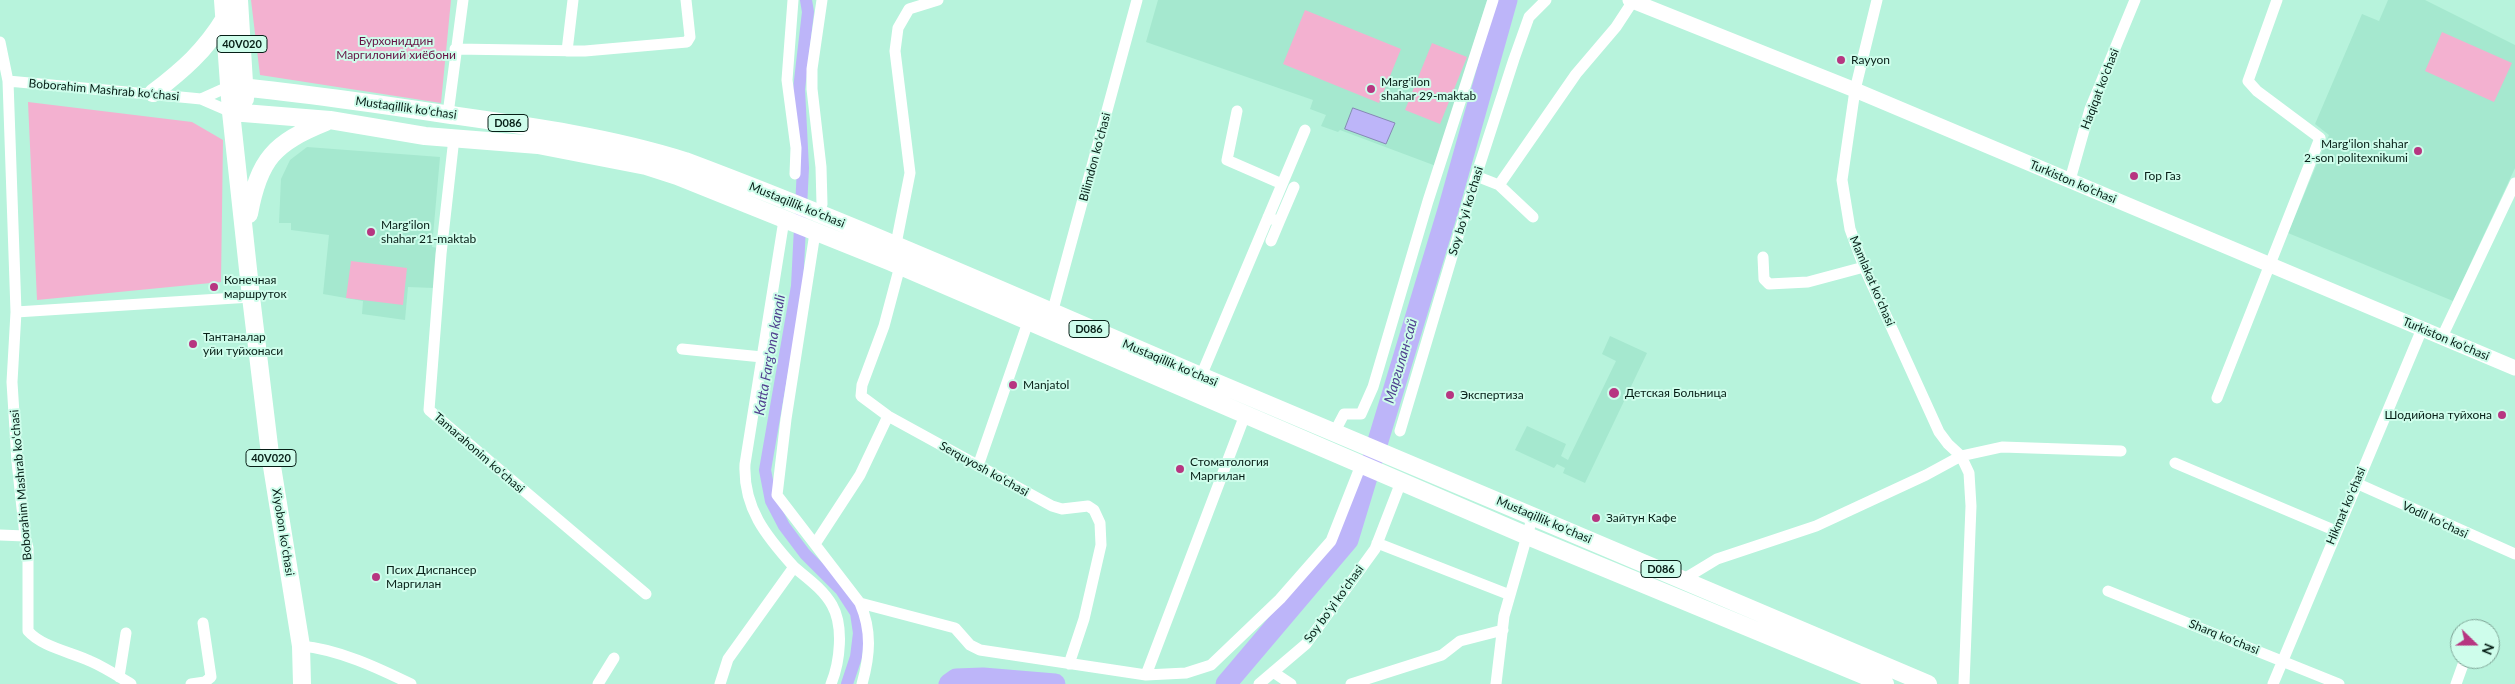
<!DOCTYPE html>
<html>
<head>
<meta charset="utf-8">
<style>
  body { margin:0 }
  #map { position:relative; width:2515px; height:684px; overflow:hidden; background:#b7f3dc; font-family:Lato,sans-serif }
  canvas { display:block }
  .north { position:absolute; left:2450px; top:619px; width:50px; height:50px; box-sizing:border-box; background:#cefdeb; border:1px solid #7ea496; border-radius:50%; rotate:112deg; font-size:14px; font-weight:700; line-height:20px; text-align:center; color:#071f17 }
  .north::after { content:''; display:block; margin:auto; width:18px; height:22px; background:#b73681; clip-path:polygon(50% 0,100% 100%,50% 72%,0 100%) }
</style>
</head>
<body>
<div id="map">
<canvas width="2515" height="684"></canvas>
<div class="north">N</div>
</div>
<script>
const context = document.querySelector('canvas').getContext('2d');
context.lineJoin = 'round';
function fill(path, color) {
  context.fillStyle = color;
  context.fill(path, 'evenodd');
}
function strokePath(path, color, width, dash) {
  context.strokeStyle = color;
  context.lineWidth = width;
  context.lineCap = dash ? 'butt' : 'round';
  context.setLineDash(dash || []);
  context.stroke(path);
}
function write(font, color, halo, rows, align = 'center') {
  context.font = font + ' Lato,sans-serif';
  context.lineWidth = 4;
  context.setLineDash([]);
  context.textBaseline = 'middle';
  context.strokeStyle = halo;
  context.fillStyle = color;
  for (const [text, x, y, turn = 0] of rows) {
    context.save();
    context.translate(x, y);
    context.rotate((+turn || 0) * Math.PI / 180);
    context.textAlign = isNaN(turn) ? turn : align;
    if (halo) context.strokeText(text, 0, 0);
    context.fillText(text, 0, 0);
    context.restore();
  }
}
fill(new Path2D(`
  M 1158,0 L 1487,0 L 1436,166 L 1340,130 L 1338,132 L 1321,126 L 1326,115 L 1310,109 L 1313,100 L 1146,42 Z
  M 2388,0 L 2425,0 L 2515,45 L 2515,168 L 2453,301 L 2288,233 L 2329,135 L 2315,124 L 2362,14 L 2379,21 Z
  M 307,147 L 440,157 L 432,247 L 438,248 L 434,288 L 408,287 L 405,320 L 362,314 L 363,301 L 323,294 L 329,235 L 291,230 L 291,223 L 279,223 L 281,179 L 290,160 Z
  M 1610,336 L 1647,353 L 1585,483 L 1563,473 L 1565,468 L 1557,464 L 1554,468 L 1515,450 L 1527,426 L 1566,444 L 1561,456 L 1568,460 L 1616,361 L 1602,354 Z`), '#a5e8cf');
fill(new Path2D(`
  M 251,0 L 451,0 L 441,103 L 260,75 Z
  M 1305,10 L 1401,49 L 1379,103 L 1283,64 Z
  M 2442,32 L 2512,63 L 2494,102 L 2425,71 Z
  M 1432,43 L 1467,57 L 1440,124 L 1405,110 Z
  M 28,102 L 192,122 L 223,140 L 221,282 L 37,300 Z
  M 351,261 L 407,268 L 403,305 L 346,298 Z`), '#f3b1d0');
const water = new Path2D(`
  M 1353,108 L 1395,123 L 1386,144 L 1345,129 Z`);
fill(water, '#bdb5f9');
strokePath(water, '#8688b5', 1);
strokePath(new Path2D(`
  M 806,0 L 808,12 L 799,89 L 803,168 L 797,286 L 765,470 L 771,501 L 784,526 L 805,554 L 841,590 L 856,613 L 859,633 L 856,657 L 847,684`), '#bdb5f9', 12);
strokePath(new Path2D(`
  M 949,684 L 956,679 L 983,678 L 1055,684
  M 1226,684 L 1348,540 L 1448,210 L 1507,0`), '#bdb5f9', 21);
strokePath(new Path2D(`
  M 793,0 L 787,80 L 796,148 L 795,174
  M 1877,0 L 1855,90 L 1842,180 L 1850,229 L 1864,267 L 1939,432 L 1948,444 L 1961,456 L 1969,473 L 1971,506 L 1964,684
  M 0,42 L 8,81
  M 455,49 L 585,51 L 687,42 L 690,37 L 686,0
  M 567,51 L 573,0
  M 201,99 L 230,86
  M 1237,111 L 1227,160 L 1282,184
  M 448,114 L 463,0
  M 454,138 L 441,254 L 429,410 L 646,594
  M 1476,176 L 1499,185 L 1576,74 L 1616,27 L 1633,1
  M 2070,180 L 2090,109 L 2135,0
  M 1499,185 L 1533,217
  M 819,213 L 822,204 L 821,167 L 812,89 L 812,69 L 822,0
  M 1268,217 L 1279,222 L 1294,187
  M 815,233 L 786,419 L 777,495 L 860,603 C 872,631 870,655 862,684
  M 1271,241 L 1279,222
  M 896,244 L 910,173 L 895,51 L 898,28 L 909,9 L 938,0
  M 1763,257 L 1764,279 L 1769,284 L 1808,282 L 1864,267
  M 900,266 L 884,326 L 862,385 L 861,396 L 888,416 L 1052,506 L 1062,509 L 1088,506 L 1094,510 L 1100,523 L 1101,545 L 1084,619 L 1069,664
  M 16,312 L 251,297
  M 1051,317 L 1137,0
  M 2442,337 L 2515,183
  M 682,349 L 762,357
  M 1201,376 L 1305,130
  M 2217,398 L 2320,138 L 2257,91 L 2248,81 L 2277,0
  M 1400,431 L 1476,176 L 1514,59 L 1529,17 L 1546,0
  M 1334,433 L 1344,414 L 1361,414 L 1373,387 L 1428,201 L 1493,0
  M 2175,463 L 2336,531
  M 978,466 L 1028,322
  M 2356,483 L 2515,554
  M 0,535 L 25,536
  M 1377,543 L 1510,595
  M 815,544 L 860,475 L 888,416
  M 794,567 C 807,578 823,589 832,605 C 844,626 840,662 831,684
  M 1684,579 L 1717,559 L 1816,526 L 1926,475 L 1961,456 L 2002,447 L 2121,451
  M 2108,591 L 2339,684
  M 860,603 L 955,628 L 970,645 L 980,650 L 1146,675 L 1186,673 L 1211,665 L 1280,599 L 1331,541 L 1361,465
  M 301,646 C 338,649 378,668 411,684
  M 1273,672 L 1291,684
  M 1146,675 L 1245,415
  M 119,677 L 126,633
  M 131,684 C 118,676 104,667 90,661 C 71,652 42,647 28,631 L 28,548 L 25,536 L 17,462 L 12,382 L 16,312 L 8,81 L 191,98 L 201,99 L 231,112
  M 191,684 L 205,682 L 211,677 L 203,623
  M 598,684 L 614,658
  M 720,684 L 728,659 L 794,567 C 766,536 743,508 745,464 L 784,220
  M 1259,684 L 1306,644 L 1375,549 L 1401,482
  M 1351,684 L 1442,655 L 1460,641 L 1503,630
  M 1496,684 L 1504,616 L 1533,515
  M 2273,684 L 2422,329
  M 2456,684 L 2465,659`), '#fff', 11);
strokePath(new Path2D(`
  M 1630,0 L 1855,90 L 2515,368`), '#fff', 15);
strokePath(new Path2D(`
  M 223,0 L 231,112 L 251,297 L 270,454 L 301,646 L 302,684
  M 239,0 L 245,99
  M 230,86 C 304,93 378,104 451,115 C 529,126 609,137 685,161 C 869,230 1048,311 1229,388 C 1462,487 1695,584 1928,684
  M 153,93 C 183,70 205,51 225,18
  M 231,112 L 330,120 L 425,136 L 538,145 L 646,166 L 677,176 L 891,262 L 1525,535 L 1885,684
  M 249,214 C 259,159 274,143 326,122`), '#fff', 18);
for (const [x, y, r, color] of [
  [1841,60,5,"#b73681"],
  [1371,89,5,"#b73681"],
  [2418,151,5,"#b73681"],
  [2134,176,5,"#b73681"],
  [371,232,5,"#b73681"],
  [214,287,5,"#b73681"],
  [193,344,5,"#b73681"],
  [1013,385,5,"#b73681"],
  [1614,393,6,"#b73681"],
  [1450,395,5,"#b73681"],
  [2502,415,5,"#b73681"],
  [1180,469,5,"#b73681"],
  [1596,518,5,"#b73681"],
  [376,577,5,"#b73681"]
]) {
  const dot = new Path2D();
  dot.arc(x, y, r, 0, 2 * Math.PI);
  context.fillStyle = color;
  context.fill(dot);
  strokePath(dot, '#cefdeb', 2);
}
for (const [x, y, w] of [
  [242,44,50],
  [508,123,40],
  [1089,329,40],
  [271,458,50],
  [1661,569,40]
]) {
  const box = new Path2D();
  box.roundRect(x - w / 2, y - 8.5, w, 17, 4);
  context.fillStyle = '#cefdeb';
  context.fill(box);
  strokePath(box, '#071f17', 1);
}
write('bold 11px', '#071f17', null, [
  ["40V020",242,44],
  ["D086",508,123],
  ["D086",1089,329],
  ["40V020",271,458],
  ["D086",1661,569]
]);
write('12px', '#661344', '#cefdeb', [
  ["Бурхониддин",396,41],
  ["Маргилоний хиёбони",396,55]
]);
write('12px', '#071f17', '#cefdeb', [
  ["Rayyon",1851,60],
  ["Marg'ilon",1381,82],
  ["shahar 29-maktab",1381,96],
  ["Margʻilon shahar",2408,144,"right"],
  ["2-son politexnikumi",2408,158,"right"],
  ["Гор Газ",2144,176],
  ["Marg'ilon",381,225],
  ["shahar 21-maktab",381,239],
  ["Конечная",224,280],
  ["маршруток",224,294],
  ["Тантаналар",203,337],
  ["уйи туйхонаси",203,351],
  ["Manjatol",1023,385],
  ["Детская Больница",1625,393],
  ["Экспертиза",1460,395],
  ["Шодийона туйхона",2492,415,"right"],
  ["Стоматология",1190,462],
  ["Маргилан",1190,476],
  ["Зайтун Кафе",1606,518],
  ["Псих Диспансер",386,570],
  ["Маргилан",386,584]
], 'left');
write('12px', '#071f17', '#cefdeb', [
  ["Haqiqat ko'chasi",2100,89,-69],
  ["Boborahim Mashrab koʻchasi",104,90,5],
  ["Mustaqillik koʻchasi",406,108,8],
  ["Bilimdon koʻchasi",1095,157,-75],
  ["Turkiston ko’chasi",2073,182,23],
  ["Mustaqillik koʻchasi",797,205,22],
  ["Soy boʻyi koʻchasi",1466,211,-73],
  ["Mamlakat koʻchasi",1872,281,67],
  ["Turkiston ko’chasi",2446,339,23],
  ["Mustaqillik koʻchasi",1170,363,23],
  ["Tamarahonim koʻchasi",479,453,41],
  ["Serquyosh koʻchasi",984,469,29],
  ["Boborahim Mashrab koʻchasi",21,485,-95],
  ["Hikmat koʻchasi",2346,506,-67],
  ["Mustaqillik koʻchasi",1544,520,23],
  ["Vodil koʻchasi",2435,520,25],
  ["Xiyobon koʻchasi",283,532,81],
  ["Soy boʻyi koʻchasi",1334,604,-54],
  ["Sharq koʻchasi",2224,637,22]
]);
write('italic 14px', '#50408f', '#cefdeb', [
  ["Katta Farg'ona kanali",770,355,-80],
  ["Маргилан-сай",1401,361,-74]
]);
</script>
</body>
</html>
